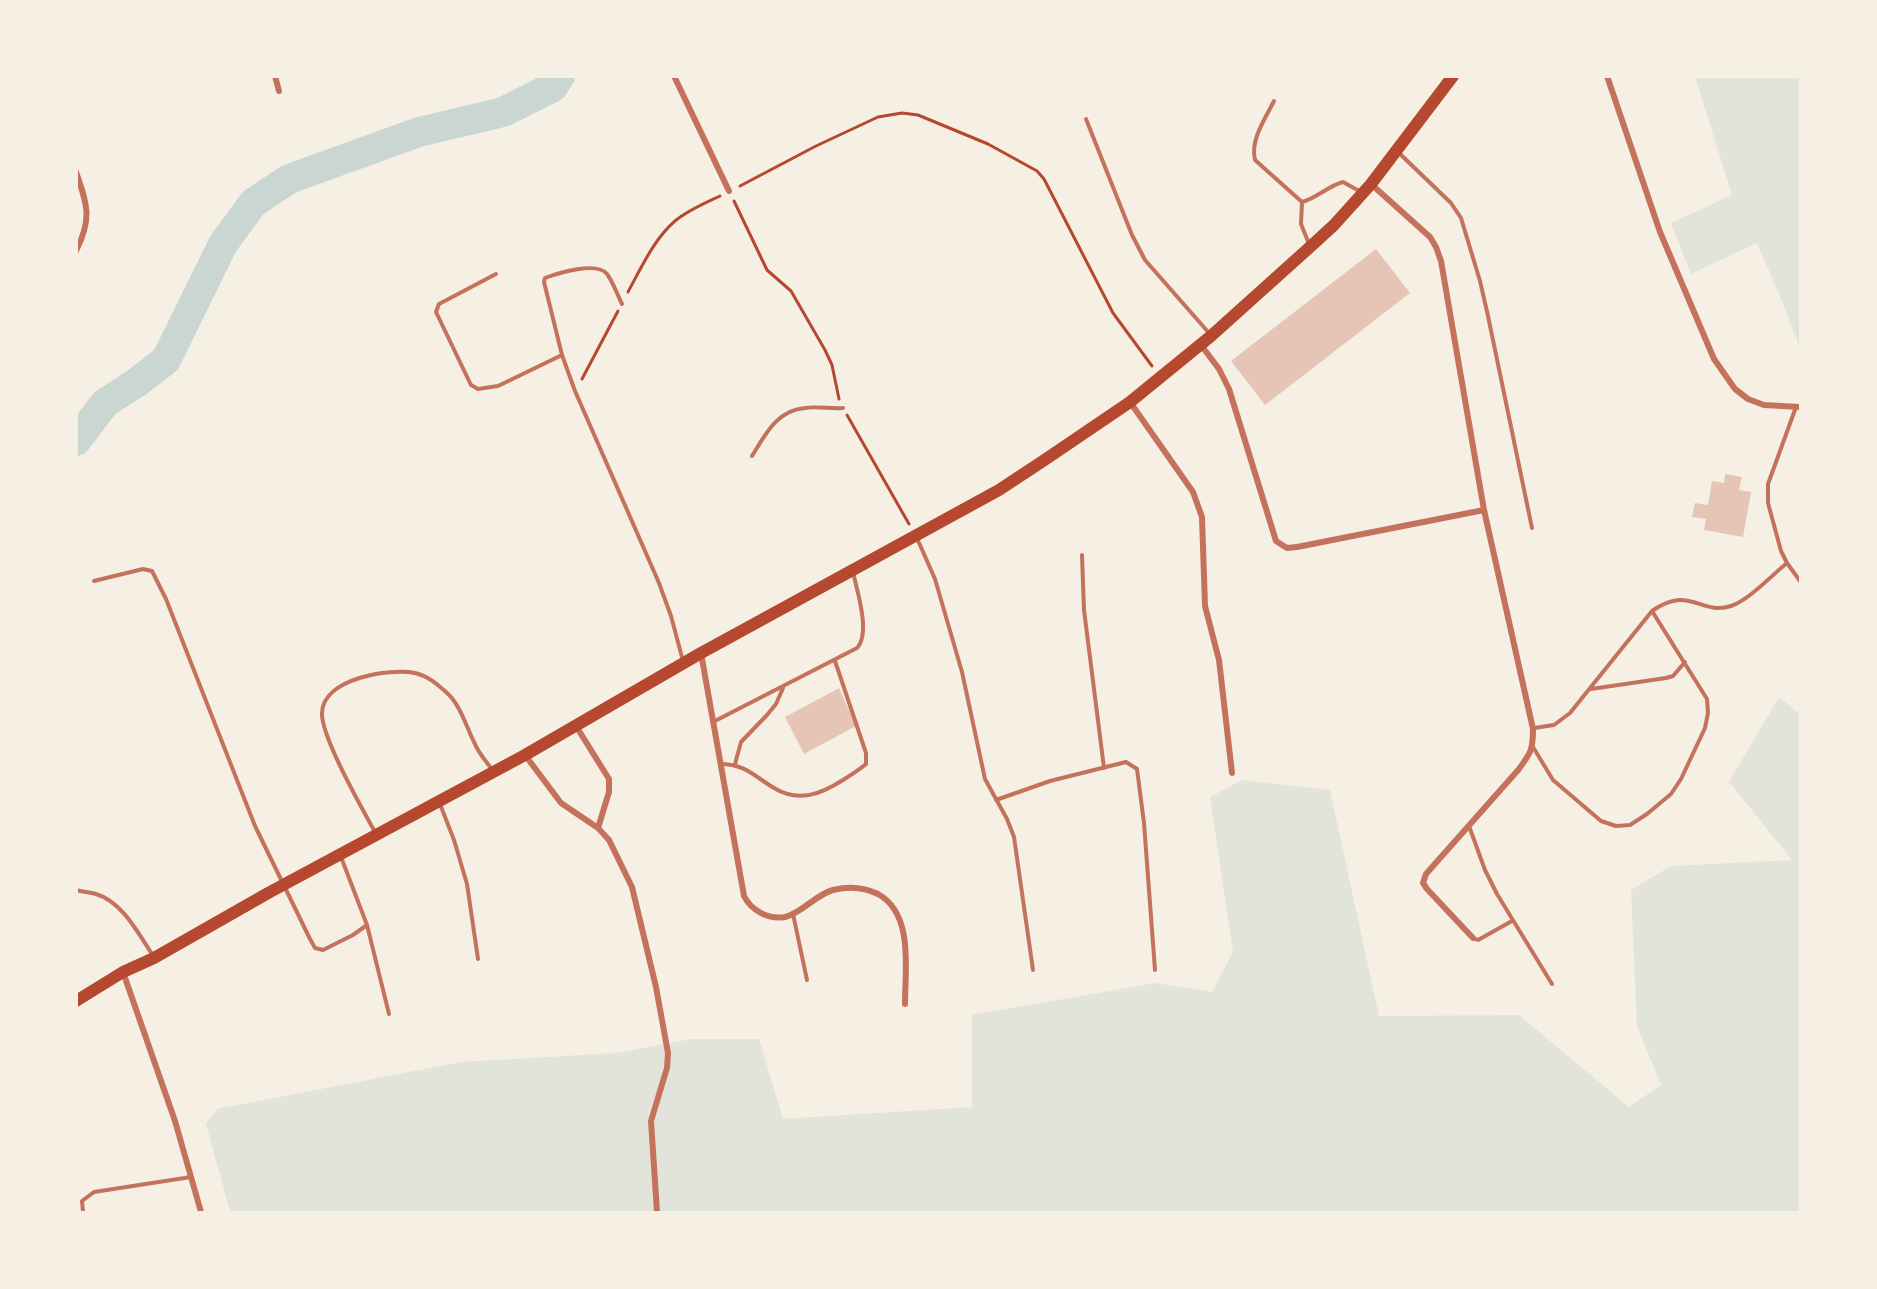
<!DOCTYPE html>
<html>
<head>
<meta charset="utf-8">
<style>
  body { margin:0 }
  #map { position:relative; width:1877px; height:1289px; overflow:hidden; background:#f6efe4; font-family:Manrope,sans-serif }
  canvas { display:block }
  .frame { position:absolute; inset:0; border:78px solid #f6efe4; pointer-events:none }
</style>
</head>
<body>
<div id="map">
<canvas width="1877" height="1289"></canvas>
<div class="frame"></div>
</div>
<script>
const context = document.querySelector('canvas').getContext('2d');
context.lineJoin = 'round';
function fill(path, color) {
  context.fillStyle = color;
  context.fill(path, 'evenodd');
}
function strokePath(path, color, width, dash) {
  context.strokeStyle = color;
  context.lineWidth = width;
  context.lineCap = dash ? 'butt' : 'round';
  context.setLineDash(dash || []);
  context.stroke(path);
}
fill(new Path2D(`
  M 1695,77 L 1800,77 L 1800,348 L 1780,296 L 1757,243 L 1691,274 L 1671,223 L 1732,195 Z
  M 1779,697 L 1800,715 L 1800,1212 L 230,1212 L 206,1124 L 217,1109 L 461,1062 L 617,1053 L 691,1039 L 759,1039 L 783,1119 L 972,1107 L 972,1015 L 1155,983 L 1212,992 L 1233,952 L 1210,797 L 1242,780 L 1330,790 L 1379,1016 L 1519,1015 L 1629,1107 L 1661,1085 L 1637,1026 L 1631,890 L 1671,866 L 1792,860 L 1729,782 Z`), '#e2e4dc');
strokePath(new Path2D(`
  M 76,441 L 105,403 L 136,383 L 166,360 L 223,244 L 253,203 L 289,179 L 419,132 L 503,112 L 553,87 L 560,76`), '#c9d6d2', 30);
fill(new Path2D(`
  M 1376,249 L 1410,293 L 1265,405 L 1231,361 Z
  M 1725,474 L 1742,477 L 1739,490 L 1751,492 L 1743,537 L 1704,530 L 1706,519 L 1692,517 L 1695,503 L 1708,505 L 1712,481 L 1724,483 Z
  M 839,688 L 856,726 L 804,754 L 785,717 Z`), '#e6c5b7');
strokePath(new Path2D(`
  M 740,186 L 816,146 L 878,117 L 902,113 L 918,115 L 988,144 L 1037,171 L 1044,179 L 1113,313 L 1152,366
  M 734,201 L 767,270 L 791,291 L 825,350 L 832,365 L 839,399
  M 628,292 C 641,268 654,239 675,221 C 688,210 705,203 720,196
  M 582,379 L 618,311
  M 847,415 L 909,524`), '#b5482f', 3);
strokePath(new Path2D(`
  M 1274,101 C 1265,119 1250,140 1255,160 L 1302,202 C 1317,198 1328,186 1343,182 L 1361,192
  M 1086,119 L 1132,235 L 1145,260 L 1209,333
  M 1398,152 L 1451,203 L 1461,218 L 1480,281 L 1488,316 L 1532,528
  M 1302,202 L 1301,224 L 1309,244
  M 496,274 L 439,304 L 436,312 L 471,385 L 478,389 L 498,386 L 562,355
  M 622,304 C 617,294 613,282 607,274 C 597,261 558,273 545,278 L 544,282 L 562,355 L 575,391 L 659,583 L 671,616 L 683,661
  M 1796,407 L 1768,484 L 1768,503 L 1781,551 L 1787,563 L 1800,581
  M 752,456 C 765,435 777,410 805,408 C 817,406 830,409 843,408
  M 916,536 L 935,579 L 962,672 L 985,779 L 1007,819 L 1014,837 L 1033,970
  M 1082,555 L 1084,610 L 1104,768
  M 94,581 L 143,569 L 152,571 L 166,599 L 255,826 L 310,939 L 315,948 L 323,950 L 353,935 L 367,925 L 341,857
  M 1591,689 L 1666,678 L 1673,676 L 1685,662
  M 713,722 L 857,648 C 871,633 857,591 853,572
  M 1534,728 L 1554,725 L 1570,713 L 1652,611 C 1690,584 1700,616 1731,606 C 1749,600 1772,575 1787,563
  M 1533,747 L 1553,780 L 1601,821 L 1616,826 L 1630,825 L 1647,814 L 1671,794 L 1681,779 L 1705,728 L 1708,713 L 1707,699 L 1652,611
  M 720,764 C 745,764 754,776 774,788 C 799,803 821,794 843,780 C 851,775 859,770 866,764 L 866,753 L 835,661
  M 735,764 L 741,742 L 767,715 L 776,704 L 783,688
  M 996,800 L 1050,781 L 1126,762 L 1137,769 L 1144,823 L 1155,970
  M 440,804 L 454,840 L 467,884 L 478,959
  M 1469,826 L 1485,870 L 1497,894 L 1552,984
  M 376,834 C 363,810 321,737 322,713 C 323,678 390,668 415,673 C 428,676 437,684 446,692 C 461,705 466,727 475,744 C 479,754 487,762 493,771
  M 76,890 C 83,892 90,892 96,894 C 123,902 139,935 154,957
  M 793,914 L 807,980
  M 367,925 L 389,1014
  M 1473,938 L 1478,940 L 1512,921
  M 83,1212 L 82,1201 L 94,1192 L 191,1177`), '#c5725c', 4);
strokePath(new Path2D(`
  M 275,76 L 279,91
  M 674,76 L 729,191
  M 1607,76 L 1660,232 L 1714,359 L 1735,389 L 1748,399 L 1764,405 L 1800,407
  M 76,172 C 88,206 92,219 76,251
  M 1371,184 L 1430,237 L 1436,247 L 1441,261 L 1484,510 L 1533,729 C 1533,750 1531,752 1519,769 L 1426,874 L 1423,883 L 1427,889 L 1473,938
  M 1201,345 L 1219,369 L 1229,389 L 1276,541 L 1287,548 L 1297,547 L 1484,510
  M 1130,402 L 1193,492 L 1202,517 L 1205,606 L 1219,660 L 1232,773
  M 701,653 L 744,896 C 751,910 768,920 785,917 C 802,913 815,895 833,890 C 849,886 864,887 878,894 C 914,914 905,969 905,1004
  M 576,726 L 609,779 L 609,792 L 598,828
  M 525,755 L 561,803 L 598,828 L 609,840 L 632,887 L 656,987 L 668,1053 L 667,1068 L 651,1121 L 657,1212
  M 123,972 L 175,1121 L 201,1212`), '#c5725c', 6);
strokePath(new Path2D(`
  M 76,1001 L 123,972 L 154,958 L 270,892 L 525,755 L 701,653 L 999,490 L 1046,459 L 1130,402 L 1211,336 L 1310,247 L 1334,225 L 1371,184 L 1453,76`), '#b5482f', 12);
</script>
</body>
</html>
